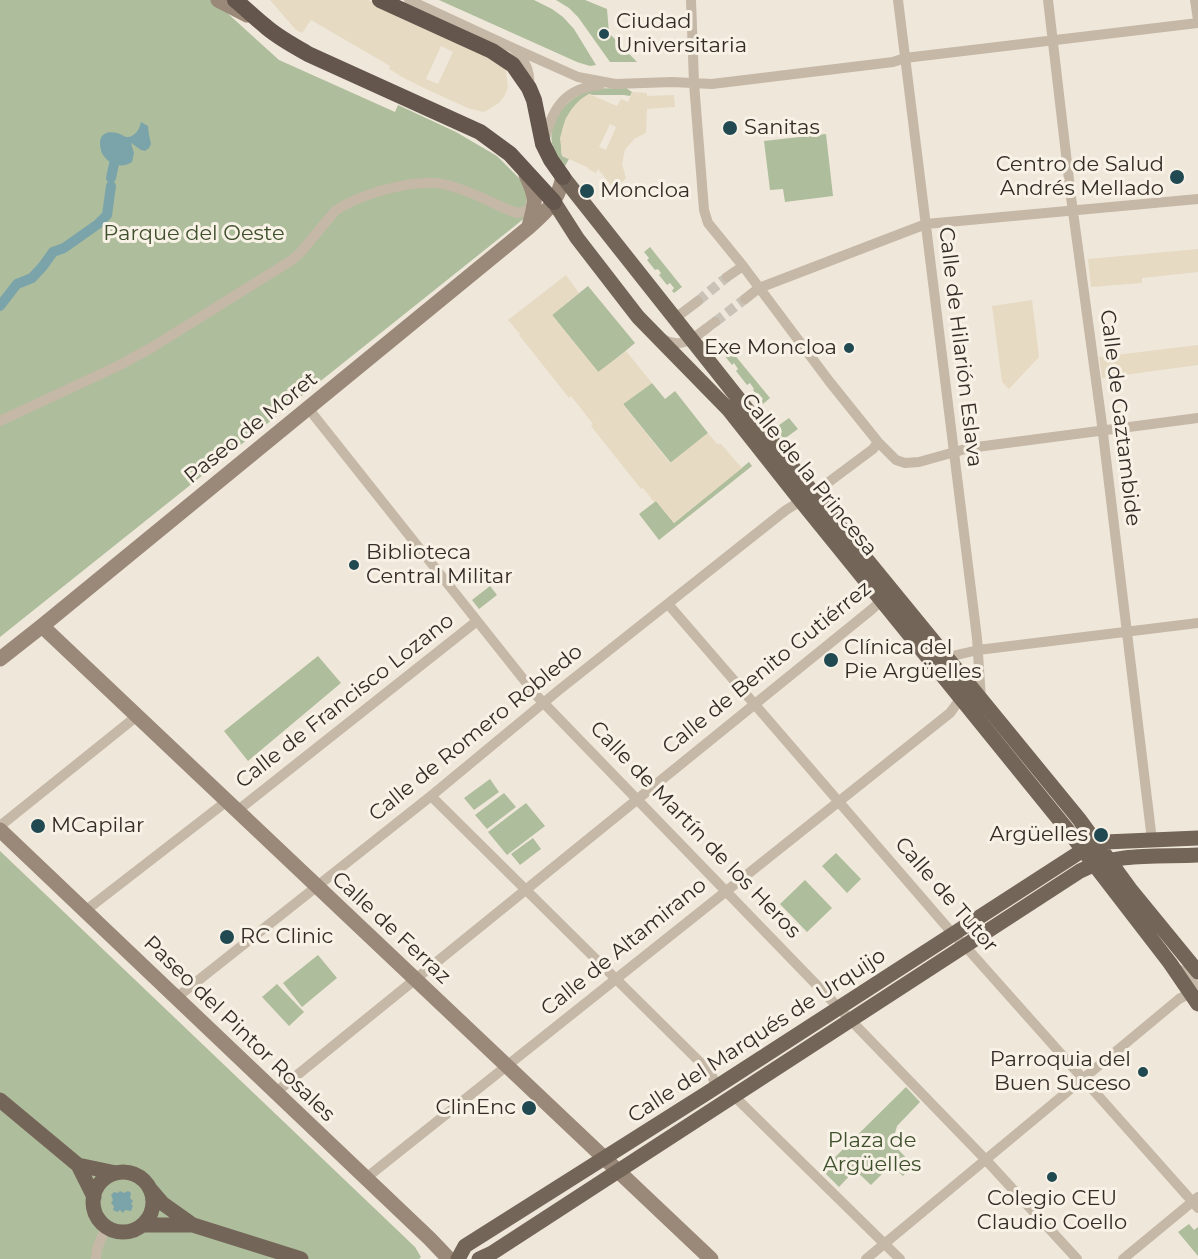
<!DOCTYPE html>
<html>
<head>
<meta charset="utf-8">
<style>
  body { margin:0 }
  canvas { display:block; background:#efe7da }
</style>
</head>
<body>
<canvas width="1198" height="1259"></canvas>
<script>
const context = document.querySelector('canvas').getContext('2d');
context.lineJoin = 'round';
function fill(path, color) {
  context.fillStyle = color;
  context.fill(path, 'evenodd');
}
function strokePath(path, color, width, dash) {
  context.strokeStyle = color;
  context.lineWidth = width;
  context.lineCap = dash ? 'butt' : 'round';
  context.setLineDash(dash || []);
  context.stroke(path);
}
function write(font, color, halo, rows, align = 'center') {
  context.font = font + ' Montserrat,sans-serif';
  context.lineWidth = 6;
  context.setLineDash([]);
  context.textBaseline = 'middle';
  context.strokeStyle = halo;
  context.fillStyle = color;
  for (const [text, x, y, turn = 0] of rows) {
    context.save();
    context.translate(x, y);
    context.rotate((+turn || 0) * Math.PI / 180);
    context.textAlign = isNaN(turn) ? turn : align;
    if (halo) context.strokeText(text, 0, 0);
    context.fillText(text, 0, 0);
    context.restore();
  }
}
fill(new Path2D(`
  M 0,0 L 210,0 L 215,2 L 279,60 L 395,112 L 398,105 L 456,132 L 497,156 L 527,186 L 526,217 L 0,637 Z
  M 439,0 L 534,0 L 552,9 L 563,17 L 574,29 L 596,65 L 590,66 L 577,62 Z
  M 556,0 L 585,0 L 607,9 L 609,33 L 637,62 L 610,62 L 578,17 L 569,8 Z
  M 626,88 L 632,92 L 630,96 L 624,95 L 593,95 L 589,94 C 566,108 558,130 562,156 L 569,159 L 564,168 C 560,160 554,152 552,143 C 548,119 568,97 589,91 C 601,87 615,89 626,88 Z
  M 826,134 L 833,196 L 785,202 L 783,189 L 770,190 L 764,141 Z
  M 650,247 L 682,287 L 674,293 L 672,291 L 674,288 L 670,283 L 667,285 L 659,275 L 661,273 L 658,269 L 655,270 L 647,260 L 649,258 L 644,252 Z
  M 588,286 L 635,343 L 599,373 L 552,315 Z
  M 724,342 L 770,398 L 763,404 L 761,401 L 763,399 L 758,393 L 756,394 L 753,390 L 754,389 L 750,383 L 747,385 L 736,371 L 738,369 L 734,363 L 732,365 L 724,355 L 725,353 L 721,348 L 719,349 L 717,346 Z
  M 652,383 L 665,399 L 675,391 L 708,433 L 671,463 L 623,404 Z
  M 789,418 L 798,429 L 784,439 L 775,428 Z
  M 749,462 L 752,466 L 659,540 L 639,514 L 656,501 L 674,523 Z
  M 490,586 L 497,595 L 479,609 L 472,600 Z
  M 318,656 L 341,683 L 248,761 L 224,731 Z
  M 490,779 L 499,792 L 474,810 L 464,798 Z
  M 504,793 L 516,807 L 487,829 L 475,815 Z
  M 526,803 L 545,826 L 507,855 L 488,832 Z
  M 533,838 L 541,849 L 520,865 L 511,854 Z
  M 0,851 L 415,1247 L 421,1257 L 419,1259 L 0,1259 Z
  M 836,853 L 861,879 L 847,893 L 822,866 Z
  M 805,880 L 832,908 L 807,932 L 780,904 Z
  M 318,955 L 337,978 L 302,1007 L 283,983 Z
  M 277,984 L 304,1012 L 289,1026 L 262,997 Z
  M 906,1087 L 920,1102 L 897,1126 L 892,1143 L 913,1165 L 903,1176 L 891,1165 L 871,1185 L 855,1170 L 839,1187 L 822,1170 Z
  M 1189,1224 L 1194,1230 L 1198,1227 L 1198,1256 L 1178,1232 Z`), '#aebd9b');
fill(new Path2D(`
  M 270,0 L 368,0 L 497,60 L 504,67 L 506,71 L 508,87 L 505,95 L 499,103 L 486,111 L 483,112 L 468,108 L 428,90 L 404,78 L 389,69 L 390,66 L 311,20 L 302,33 L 296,30 ZM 441,46 L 453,52 L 438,84 L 426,79 Z
  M 632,92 L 647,93 L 647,96 L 674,95 L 675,107 L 647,109 L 646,133 L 634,139 L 625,150 L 622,164 L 626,178 L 615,190 L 598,169 L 596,173 L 588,169 L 589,168 L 562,156 L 560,138 L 566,118 L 575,105 L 581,99 L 589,94 L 617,106 L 621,99 L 628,102 ZM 610,124 L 616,127 L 606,150 L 599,147 Z
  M 1198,249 L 1198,272 L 1142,278 L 1142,283 L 1091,287 L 1088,259 Z
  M 566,275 L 579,293 L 552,315 L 598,372 L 626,351 L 652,383 L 623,404 L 670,463 L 708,433 L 717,444 L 721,444 L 742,468 L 674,523 L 656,501 L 654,502 L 643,488 L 641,489 L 591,426 L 593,424 L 571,396 L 569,398 L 519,335 L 520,334 L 508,320 Z
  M 1032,300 L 1039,357 L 1009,389 L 1002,382 L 992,306 Z
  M 1198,345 L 1198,365 L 1102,378 L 1099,357 Z`), '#e6dac2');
fill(new Path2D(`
  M 141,122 L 148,126 L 149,135 L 151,144 L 149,148 L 145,151 L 141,150 L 131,143 L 134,153 L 132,162 C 122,169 110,165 103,155 C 101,152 100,147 100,142 C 101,130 114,131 122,135 C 124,136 125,137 126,137 C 135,138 140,128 141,122 Z
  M 120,1191 L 124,1193 L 128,1191 L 131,1193 L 130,1198 L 133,1201 L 131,1204 L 133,1206 L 131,1211 L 125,1210 L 123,1213 L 120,1210 L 117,1212 L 113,1210 L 114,1206 L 111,1203 L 113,1200 L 111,1195 L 114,1192 L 118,1193 Z`), '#7ba4aa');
strokePath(new Path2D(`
  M 111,178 L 114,164
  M 0,306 L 17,284 L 32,278 L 43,266 L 53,252 L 64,248 L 98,224 L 107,215 L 111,186`), '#7ba4aa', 10);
strokePath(new Path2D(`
  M 698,301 L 727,277
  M 715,322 L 745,299`), '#c9c2b6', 10, [10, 5]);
strokePath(new Path2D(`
  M 409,0 L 513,48 C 525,60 531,71 529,88
  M 691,0 L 694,83 L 704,210 L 708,223 L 743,266 L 829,381 L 878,442 L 896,460 L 905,463 L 919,462 L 969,448 L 1198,418
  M 898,0 L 977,638 L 981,699
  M 1048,0 L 1071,197 L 1101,417 L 1152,840
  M 1195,0 L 1198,20
  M 513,48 L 578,77 L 615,84 L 672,82 L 712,84 L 893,62 L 905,58 L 1198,23
  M 545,138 C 553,107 566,88 600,85
  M 727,277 L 743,266
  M 745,299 L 759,288 L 926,224 L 1198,199
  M 674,319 L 698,301
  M 663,339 C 683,352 699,333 715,322
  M 308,408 L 536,695 L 986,1160 L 1077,1259
  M 0,421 L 120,365 L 151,348 L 292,260 L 300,253 L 335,211 C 356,196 398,184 424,183 C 435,182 446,184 457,188 C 478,194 496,206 517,213 L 526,211 L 535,202
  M 668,604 L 953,934 L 965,946 L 1198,1208
  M 944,661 L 948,657 L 978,650 L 1198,623
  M 431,796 L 711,1073 L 714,1081 L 714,1088
  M 237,811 L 477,621
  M 0,826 L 137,716
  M 85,911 L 227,801
  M 1180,970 L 1186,974 L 1198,989
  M 176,998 L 431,796 L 559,690 L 786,510 L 814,493 L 873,449 L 878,442
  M 275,1093 L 871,610 L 885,597
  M 734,1096 L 900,1259
  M 366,1178 L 950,713 L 961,698
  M 96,1259 L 97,1249 L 106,1227
  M 866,1259 L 1179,999 L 1190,993
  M 1123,1259 L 1198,1197`), '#c6b8a7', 10);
strokePath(new Path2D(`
  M 218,0 L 247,15
  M 526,175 C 537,198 536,202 529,226
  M 42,626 L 711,1259
  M 0,659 L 42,626 L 528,228 C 548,210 557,203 563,177
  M 0,830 L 430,1239 L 449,1259`), '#9a8879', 15);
strokePath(new Path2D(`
  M 563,177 L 840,527 L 1079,819 L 1130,889 L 1198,972
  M 554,202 L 577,238 L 638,317 L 729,410 L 801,501 L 1066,828 L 1170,963 L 1198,1004
  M 0,1100 L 78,1165 L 94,1197
  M 78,1165 L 116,1173
  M93 1202a30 30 0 1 1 60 0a30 30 0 1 1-60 0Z
  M 150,1189 L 162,1203 L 193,1225
  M 143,1225 L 193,1225 L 301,1259
  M 458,1259 L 465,1246 L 707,1093 L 1077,854 L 1097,843 L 1105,842 L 1198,838
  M 479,1259 L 492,1253 L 1080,871 C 1117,852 1158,857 1198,855`), '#746559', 15);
strokePath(new Path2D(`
  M 235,0 C 245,8 254,17 264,25 C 277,37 293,45 308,54 L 480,132 L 510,154 L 554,202
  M 380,0 L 492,51 L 513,65 L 529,88 L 534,100 L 543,144 L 551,160 L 563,177`), '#64564c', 16);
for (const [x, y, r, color] of [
  [604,34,6,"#204952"],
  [730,128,8,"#204952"],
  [1177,177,8,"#204952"],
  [587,191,8,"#204952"],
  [849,348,6,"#204952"],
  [354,565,6,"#204952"],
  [831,660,8,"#204952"],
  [38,826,8,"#204952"],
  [1101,835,8,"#204952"],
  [227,937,8,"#204952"],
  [1143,1072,6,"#204952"],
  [529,1108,8,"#204952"],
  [1052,1177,6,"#204952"]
]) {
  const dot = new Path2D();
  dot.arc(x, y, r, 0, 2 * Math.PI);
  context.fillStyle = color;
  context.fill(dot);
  strokePath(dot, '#f8f1e6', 2);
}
write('21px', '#332c27', '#f8f1e6', [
  ["Ciudad",616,22],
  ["Universitaria",616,46],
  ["Sanitas",744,128],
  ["Centro de Salud",1164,165,"right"],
  ["Andrés Mellado",1164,189,"right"],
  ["Moncloa",600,191],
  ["Exe Moncloa",837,348,"right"],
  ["Biblioteca",366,553],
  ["Central Militar",366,577],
  ["Clínica del",844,648],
  ["Pie Argüelles",844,672],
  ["MCapilar",51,826],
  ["Argüelles",1088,835,"right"],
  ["RC Clinic",240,937],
  ["Parroquia del",1131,1060,"right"],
  ["Buen Suceso",1131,1084,"right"],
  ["ClinEnc",516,1108,"right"],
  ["Colegio CEU",1052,1199,"center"],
  ["Claudio Coello",1052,1223,"center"]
], 'left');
write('21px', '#3f502d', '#f8f1e6', [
  ["Parque del Oeste",194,234],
  ["Plaza de",872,1141],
  ["Argüelles",872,1165]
]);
write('21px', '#332c27', '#f8f1e6', [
  ["Calle de Hilarión Eslava",960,347,83],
  ["Calle de Gaztambide",1120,418,83],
  ["Paseo de Moret",251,428,-39],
  ["Calle de la Princesa",809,475,51],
  ["Calle de Benito Gutiérrez",767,668,-39],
  ["Calle de Francisco Lozano",345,701,-38],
  ["Calle de Romero Robledo",476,733,-39],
  ["Calle de Martín de los Heros",695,830,46],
  ["Calle de Tutor",946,895,49],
  ["Calle de Ferraz",391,928,43],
  ["Calle de Altamirano",624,947,-39],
  ["Paseo del Pintor Rosales",239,1029,44],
  ["Calle del Marqués de Urquijo",757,1036,-33]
]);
</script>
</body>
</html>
